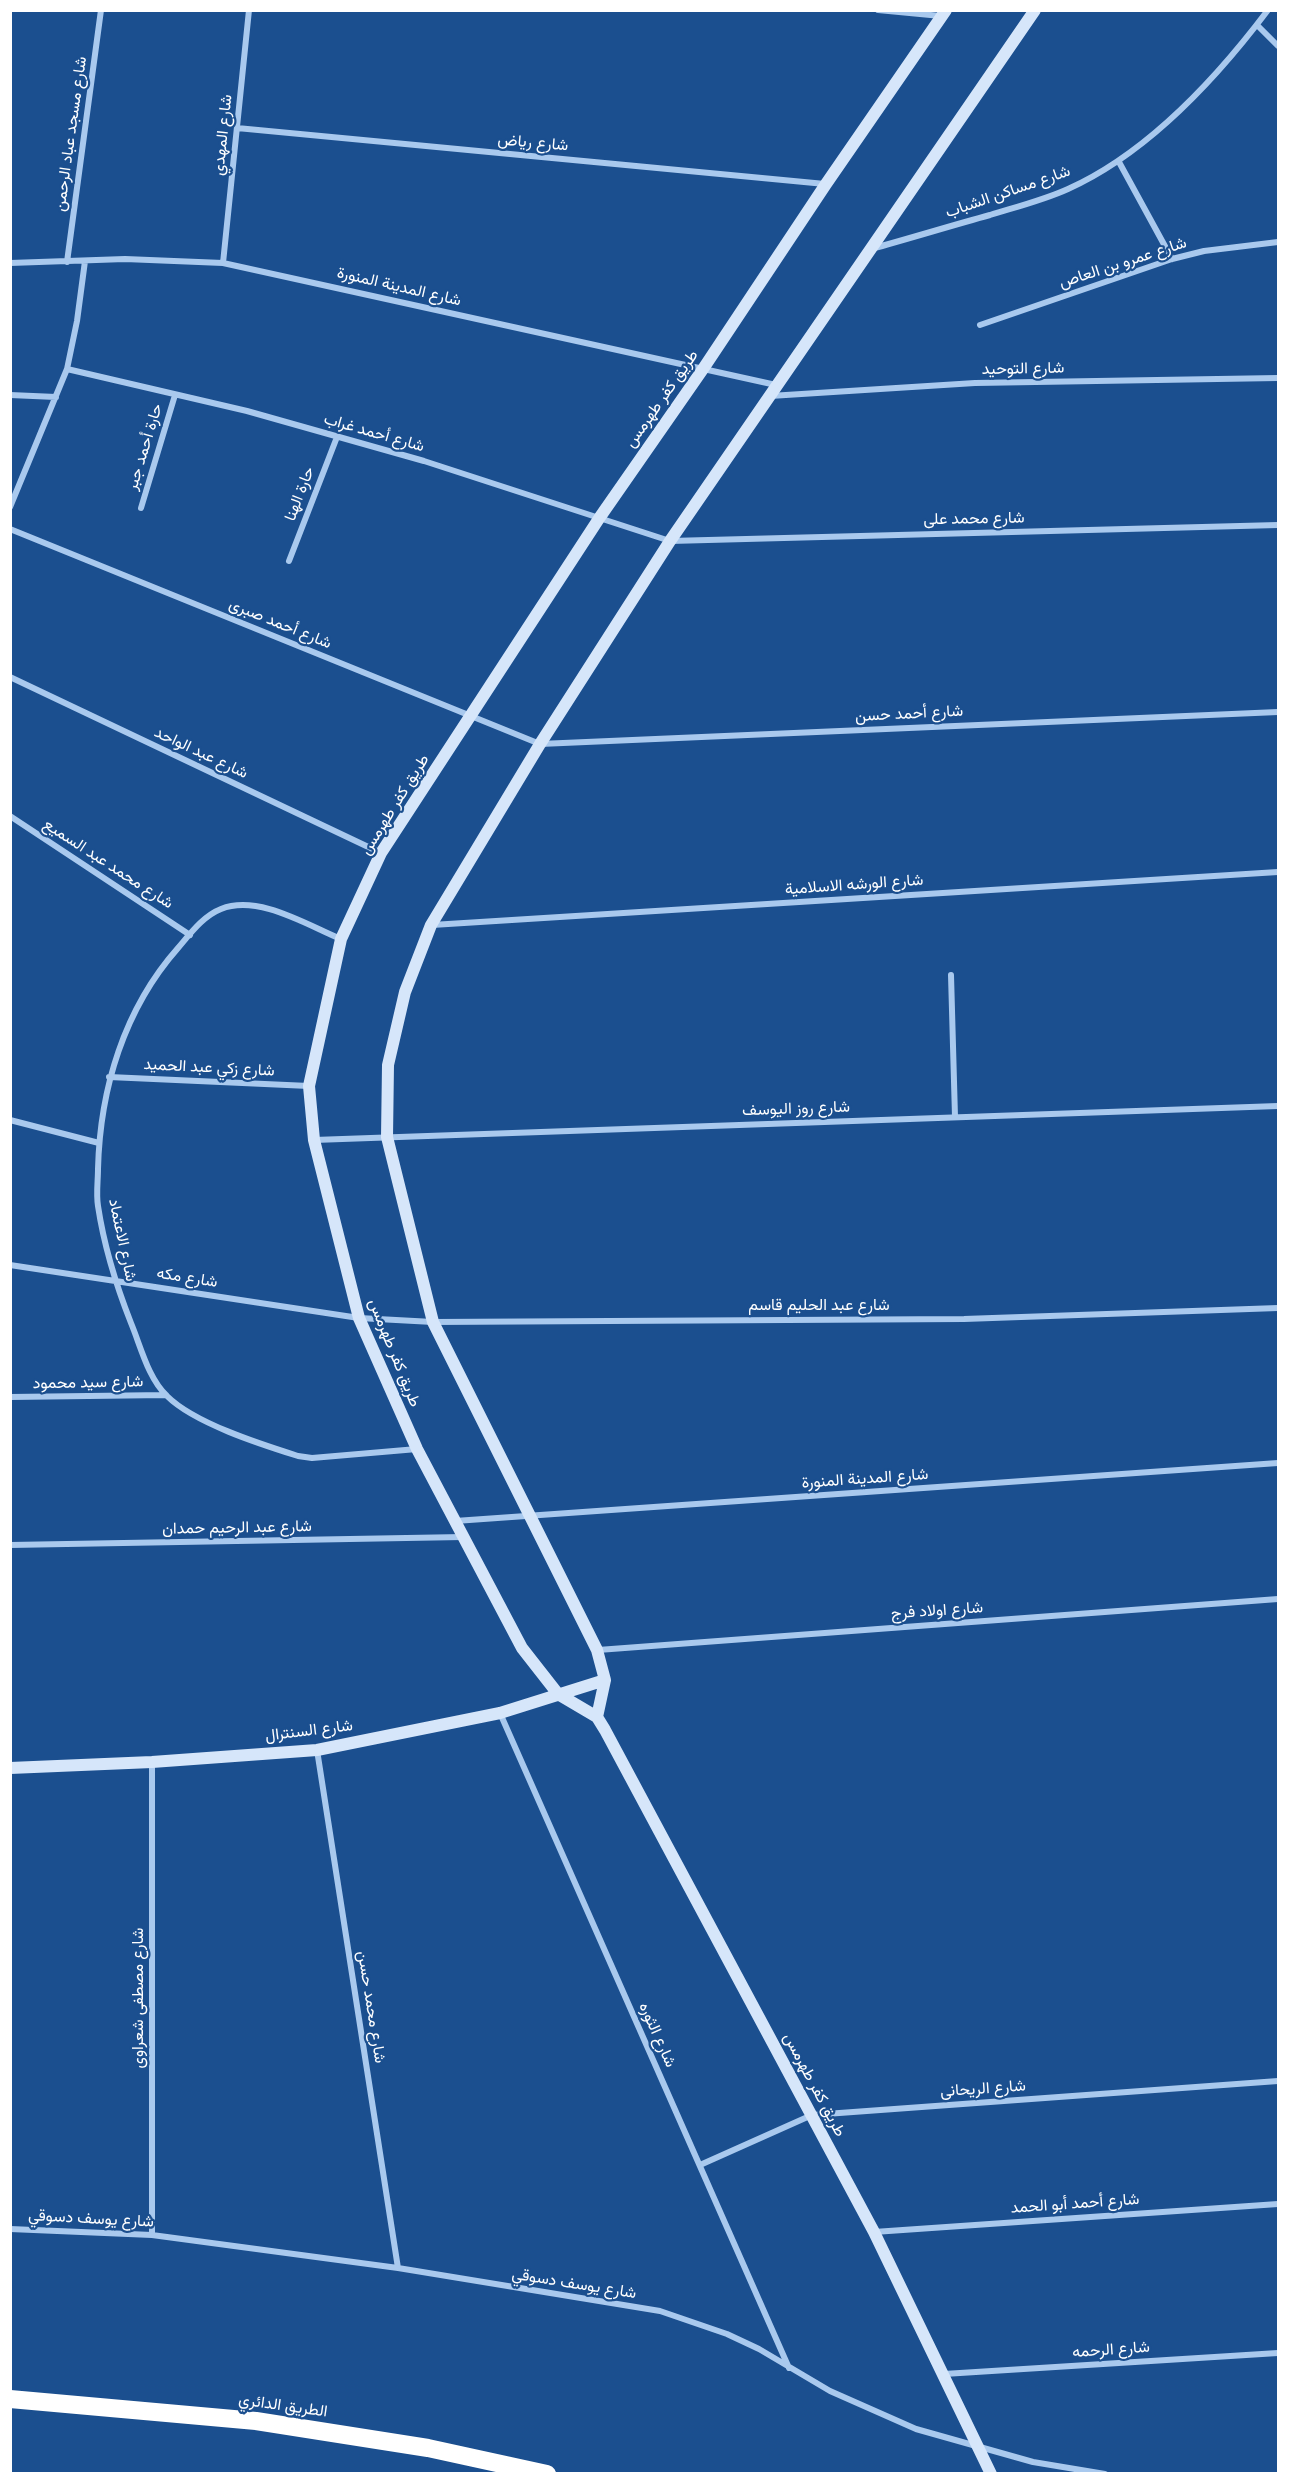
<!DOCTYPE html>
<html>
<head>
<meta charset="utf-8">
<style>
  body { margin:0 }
  #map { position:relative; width:1289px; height:2484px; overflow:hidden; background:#1b4f8f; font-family:"Space Grotesk",sans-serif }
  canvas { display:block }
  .frame { position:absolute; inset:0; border:12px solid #fff; pointer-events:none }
</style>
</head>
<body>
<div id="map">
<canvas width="1289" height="2484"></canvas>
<div class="frame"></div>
</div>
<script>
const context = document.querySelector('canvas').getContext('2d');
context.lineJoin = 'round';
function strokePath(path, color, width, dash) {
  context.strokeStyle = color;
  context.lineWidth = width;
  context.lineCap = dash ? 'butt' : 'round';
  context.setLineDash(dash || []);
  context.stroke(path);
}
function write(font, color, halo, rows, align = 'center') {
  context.font = font + ' "Space Grotesk",Vazirmatn,sans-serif';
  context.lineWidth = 4.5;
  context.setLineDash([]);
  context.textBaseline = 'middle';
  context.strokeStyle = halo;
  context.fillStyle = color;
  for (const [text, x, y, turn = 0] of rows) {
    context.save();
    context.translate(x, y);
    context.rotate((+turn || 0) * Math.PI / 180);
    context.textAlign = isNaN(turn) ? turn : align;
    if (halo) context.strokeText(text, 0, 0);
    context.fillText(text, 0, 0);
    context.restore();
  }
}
strokePath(new Path2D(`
  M 878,10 L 941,16
  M 1257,25 L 1278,46
  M 237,128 L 825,184
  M 1119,162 L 1172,259
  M 871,249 C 911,238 950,226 990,215 C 1016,207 1044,200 1068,189 C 1148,153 1216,79 1268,10
  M 67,262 L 101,10
  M 10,263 L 125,259 L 223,263 L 776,385
  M 223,263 L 249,10
  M 980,325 L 1172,259 L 1204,251 L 1278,242
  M 67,369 L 247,411 L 424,461 L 670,541 L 1278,525
  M 10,395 L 56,397
  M 770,396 L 975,383 L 1278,378
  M 10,507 L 67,369 L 77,321 L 85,261
  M 141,508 L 175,395
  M 10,529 L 540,744 L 1278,712
  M 289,561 L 337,437
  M 10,677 L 381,853
  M 10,816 L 190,935
  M 432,925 L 1278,872
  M 341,939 C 307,925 258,894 221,909 C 203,916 190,934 178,948 C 124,1009 100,1089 98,1169 C 98,1181 96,1194 98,1206 C 104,1246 116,1285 131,1323 C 141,1347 148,1378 167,1396 C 194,1423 260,1444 298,1456 L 312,1458 L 417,1449
  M 951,975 L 955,1117
  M 109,1077 L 309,1086
  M 10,1120 L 99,1143
  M 314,1140 L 1278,1106
  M 10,1265 L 359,1318 L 433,1322 L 964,1319 L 1278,1308
  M 10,1397 L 166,1395
  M 455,1521 L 1278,1463
  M 10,1545 L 463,1537
  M 598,1650 L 1278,1599
  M 500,1713 L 789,2368
  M 317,1750 L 398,2268
  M 152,1762 L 152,2235
  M 700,2165 L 812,2115 L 1278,2081
  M 10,2229 L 152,2235 L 398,2268 L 660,2311 L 727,2334 L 759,2349 L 830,2391 L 916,2429 L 1033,2462 L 1105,2474
  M 874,2232 L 1278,2204
  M 944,2374 L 1278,2353`), '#a9c9ee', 6);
strokePath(new Path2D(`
  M 946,10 L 826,184 L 703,369 L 600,517 L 381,853 L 341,939 L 309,1086 L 314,1140 L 359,1318 L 417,1449 L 522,1648 L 558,1694 L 597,1717 L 605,1730 L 874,2232 L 991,2474
  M 597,1717 L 605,1680 L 597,1650 L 433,1322 L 387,1137 L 388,1065 L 405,992 L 431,925 L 540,744 L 670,541 L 1035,10
  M 10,1768 L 152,1762 L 317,1750 L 500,1713 L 605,1680`), '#d6e6fa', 12);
strokePath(new Path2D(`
  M 10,2399 L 256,2421 L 428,2448 L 547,2474`), '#fff', 18);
write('16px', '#fff', '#1b4f8f', [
  ["شارع مسجد عباد الرحمن",71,134,-82],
  ["شارع المهدي",223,135,-84],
  ["شارع رياض",533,143,5],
  ["شارع مساكن الشباب",1008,192,-19],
  ["شارع عمرو بن العاص",1123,263,-18],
  ["شارع المدينة المنورة",399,287,13],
  ["شارع التوحيد",1023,369,-1],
  ["طريق كفر طهرمس",662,399,-55],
  ["شارع أحمد غراب",374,433,16],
  ["حارة أحمد جبر",145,447,-73],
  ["حارة الهنا",300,494,-69],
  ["شارع محمد على",974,519,-1],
  ["شارع أحمد صبرى",280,624,22],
  ["شارع أحمد حسن",909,714,-3],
  ["شارع عبد الواحد",201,753,25],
  ["طريق كفر طهرمس",395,805,-58],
  ["شارع محمد عبد السميع",108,864,33],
  ["شارع الورشه الاسلامية",854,885,-4],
  ["شارع زكي عبد الحميد",209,1068,3],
  ["شارع روز اليوسف",796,1109,-2],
  ["شارع الاعتماد",122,1240,78],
  ["شارع مكه",187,1278,9],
  ["شارع عبد الحليم قاسم",819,1306],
  ["طريق كفر طهرمس",394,1353,68],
  ["شارع سيد محمود",88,1383,-1],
  ["شارع المدينة المنورة",865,1479,-4],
  ["شارع عبد الرحيم حمدان",237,1528,-1],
  ["شارع اولاد فرج",937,1611,-4],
  ["شارع السنترال",309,1731,-7],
  ["شارع مصطفى شعراوى",139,1998,-90],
  ["شارع محمد حسن",371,2007,81],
  ["شارع الثوره",657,2035,66],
  ["طريق كفر طهرمس",814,2085,62],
  ["شارع الريحانى",983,2089,-4],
  ["شارع أحمد أبو الحمد",1075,2204,-4],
  ["شارع يوسف دسوقي",91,2219,3],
  ["شارع يوسف دسوقي",574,2284,9],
  ["شارع الرحمه",1111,2350,-4],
  ["الطريق الدائري",283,2406,8]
]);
</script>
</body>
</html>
